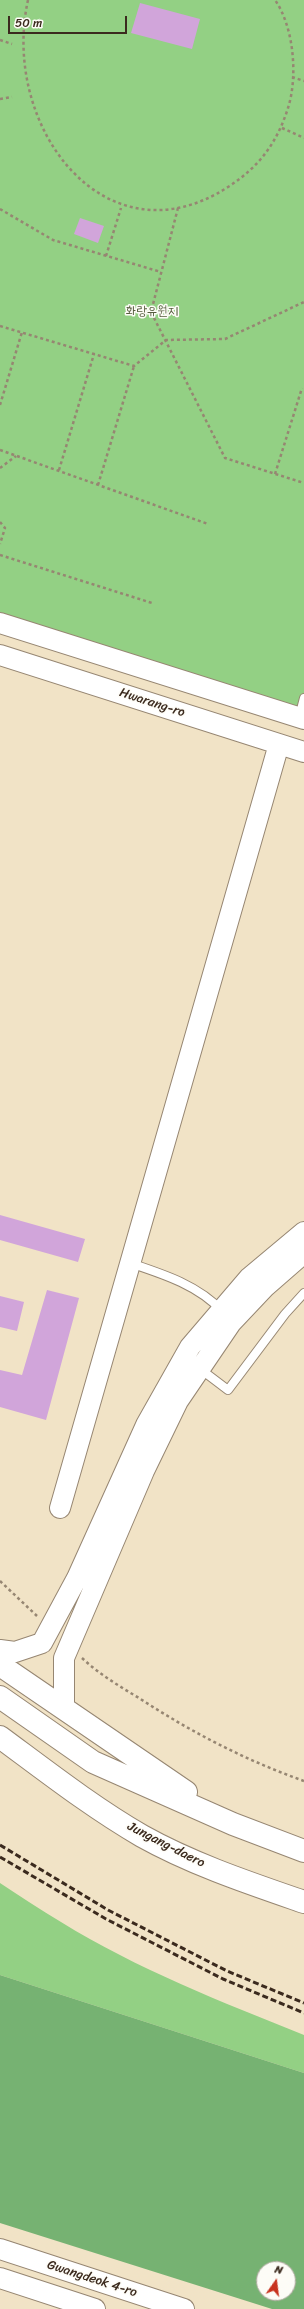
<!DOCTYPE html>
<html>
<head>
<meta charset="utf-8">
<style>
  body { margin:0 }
  #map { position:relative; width:304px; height:2309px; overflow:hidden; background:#f1e3c6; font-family:Sriracha,sans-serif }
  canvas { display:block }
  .north { position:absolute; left:256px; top:2261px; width:40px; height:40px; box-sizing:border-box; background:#fdfcf7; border:1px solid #afa8a0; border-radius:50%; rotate:14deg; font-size:11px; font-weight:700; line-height:16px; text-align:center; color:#3b2a1e }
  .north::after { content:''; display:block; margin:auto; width:14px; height:18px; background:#c8321e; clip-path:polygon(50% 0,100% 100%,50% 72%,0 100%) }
  .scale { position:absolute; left:8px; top:16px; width:119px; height:18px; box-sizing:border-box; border:2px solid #3b2a1e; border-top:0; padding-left:5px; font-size:12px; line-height:14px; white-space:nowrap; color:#3b2a1e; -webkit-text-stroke:3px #fdfcf7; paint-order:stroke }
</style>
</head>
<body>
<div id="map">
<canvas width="304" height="2309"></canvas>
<div class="north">N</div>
<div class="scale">50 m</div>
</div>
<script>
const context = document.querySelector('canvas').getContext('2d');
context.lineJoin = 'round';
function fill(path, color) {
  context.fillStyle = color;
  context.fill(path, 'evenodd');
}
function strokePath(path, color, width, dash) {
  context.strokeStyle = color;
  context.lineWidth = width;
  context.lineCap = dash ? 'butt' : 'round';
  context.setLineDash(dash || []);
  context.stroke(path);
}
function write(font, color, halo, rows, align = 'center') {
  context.font = font + ' Sriracha,"Poor Story",sans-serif';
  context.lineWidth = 3;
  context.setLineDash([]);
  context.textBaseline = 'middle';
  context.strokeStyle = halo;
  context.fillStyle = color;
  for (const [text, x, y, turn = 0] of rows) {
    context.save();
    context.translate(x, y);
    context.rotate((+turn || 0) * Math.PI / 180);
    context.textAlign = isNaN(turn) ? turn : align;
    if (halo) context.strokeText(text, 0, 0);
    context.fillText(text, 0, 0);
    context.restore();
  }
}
fill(new Path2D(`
  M 0,0 L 304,0 L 304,723 L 0,624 Z
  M 0,1883 C 20,1896 41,1910 61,1922 C 137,1969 222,2002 304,2035 L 304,2073 L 0,1975 Z`), '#93d084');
fill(new Path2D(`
  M 0,1975 L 304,2073 L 304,2309 L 272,2309 L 0,2223 ZM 264,2269 L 288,2269 L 288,2293 L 264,2293 Z`), '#76b272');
fill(new Path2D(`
  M 140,3 L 200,19 L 192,49 L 131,33 Z
  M 80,218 L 104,226 L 98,243 L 74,234 Z
  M 0,1215 L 85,1239 L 78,1262 L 0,1240 Z
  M 47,1290 L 79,1298 L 46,1420 L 0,1407 L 0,1370 L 22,1375 Z
  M 0,1296 L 24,1302 L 17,1331 L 0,1327 Z`), '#d1a5da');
const service = new Path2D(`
  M 299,717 L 304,698
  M 130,1263 C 163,1274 198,1285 222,1311
  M 199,1368 L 228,1390 L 285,1314 L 304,1293`);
const tertiary = new Path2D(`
  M 0,623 L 304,719
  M 0,655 L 304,752
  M 60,1508 L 279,744
  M 0,1650 L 15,1652 L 42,1643 L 77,1578 L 146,1425 L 190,1347 L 249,1278 L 304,1232
  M 64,1709 L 64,1658 L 144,1471 L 178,1401 L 231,1323 L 265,1287 L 304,1253
  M 0,2249 L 184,2309
  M 0,2278 L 95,2309`);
const primary = new Path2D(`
  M 0,1665 L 186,1792
  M 0,1697 L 93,1762 L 233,1824 L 304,1851
  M 0,1737 C 46,1771 92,1807 142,1836 C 192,1864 249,1883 304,1902`);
strokePath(service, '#968672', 10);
strokePath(tertiary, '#968672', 22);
strokePath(primary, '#968672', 24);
strokePath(new Path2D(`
  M 28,0 C 0,127 106,266 228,187 C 259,167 277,143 288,108 C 298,77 294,27 275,0
  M 0,40 L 12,44
  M 292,77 L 304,81
  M 0,99 L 12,97
  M 282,128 L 304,138
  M 178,208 L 151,312 L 225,458 L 304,483
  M 0,209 L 53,240 L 161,272
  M 106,256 L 121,208
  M 0,326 L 134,366 L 166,340 L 225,339 L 304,302
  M 0,405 L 22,332
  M 0,450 L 208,524
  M 0,468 L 16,456
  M 59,470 L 94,354
  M 275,474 L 302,388
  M 98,485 L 134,366
  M 0,522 L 5,528 L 0,544
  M 0,555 L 152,603
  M 0,1581 L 37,1616
  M 82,1658 C 99,1674 119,1686 139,1698 C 191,1732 245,1760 304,1781`), '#968672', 2.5, [3, 3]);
strokePath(service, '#fff', 8);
strokePath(tertiary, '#fff', 20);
strokePath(primary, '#fff', 22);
strokePath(new Path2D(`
  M 0,1845 L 108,1910 L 227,1971 L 304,2003
  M 0,1857 L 106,1919 L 223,1979 L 304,2013`), '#3b2a1e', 3, [6, 3]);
write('13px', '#555c3d', '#fdfcf7', [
  ["화랑유원지",152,312]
]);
write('13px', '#3b2a1e', '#fdfcf7', [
  ["Hwarang-ro",152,703,18],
  ["Jungang-daero",166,1845,27],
  ["Gwangdeok 4-ro",92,2279,18]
]);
</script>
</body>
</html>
